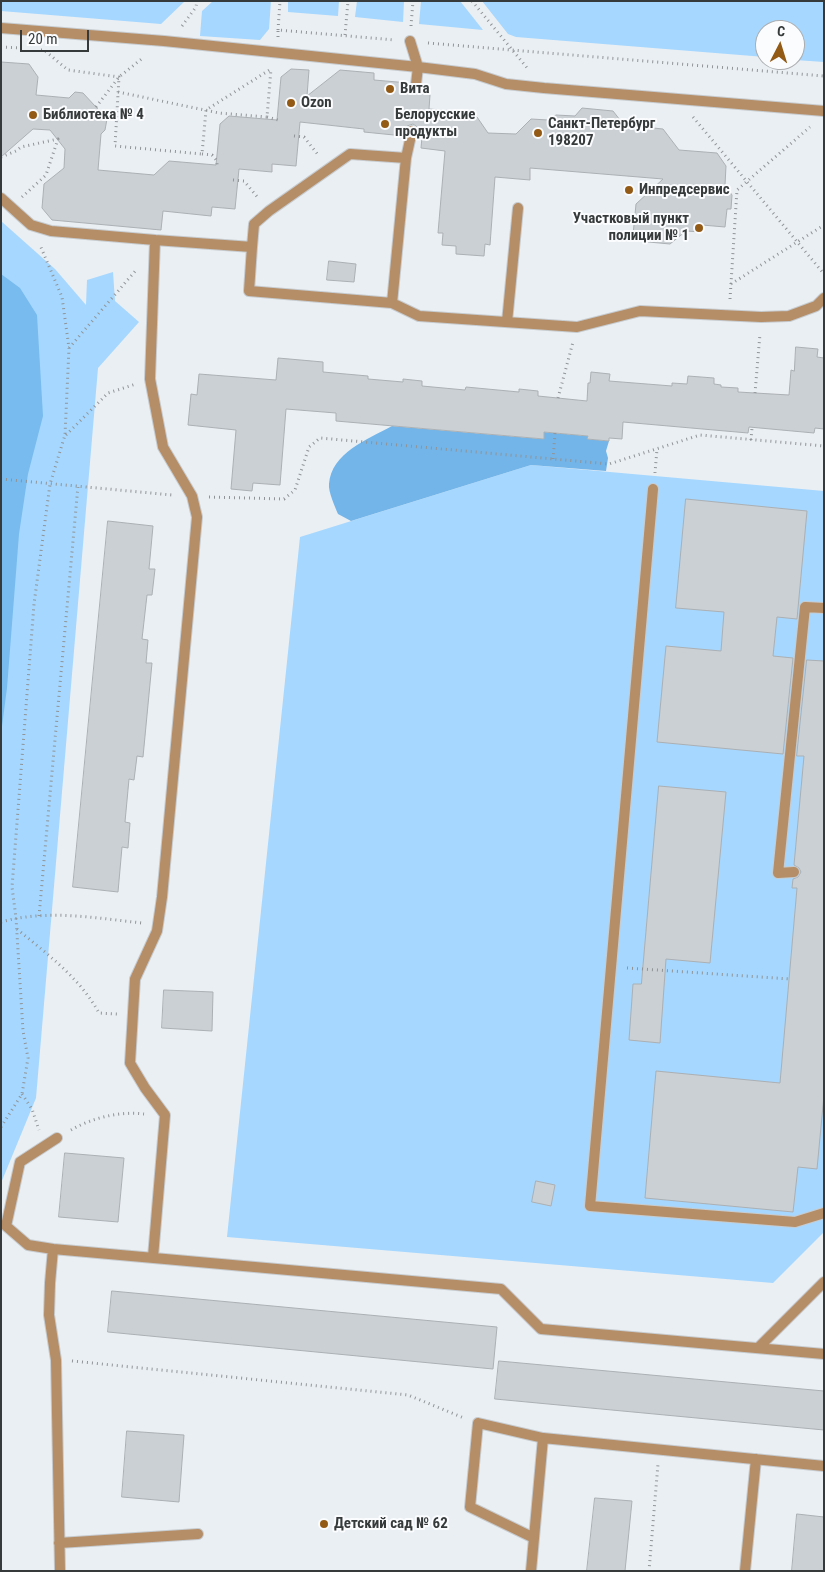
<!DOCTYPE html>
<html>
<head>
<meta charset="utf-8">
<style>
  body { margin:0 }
  #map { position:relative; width:825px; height:1572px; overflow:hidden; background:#eaeff4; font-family:"Roboto Condensed",sans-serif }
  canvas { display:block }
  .frame { position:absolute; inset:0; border:2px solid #373a3b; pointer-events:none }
  .north { position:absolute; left:755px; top:20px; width:50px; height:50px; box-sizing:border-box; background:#fafcfe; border:1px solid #acaeb0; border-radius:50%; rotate:5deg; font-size:14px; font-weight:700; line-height:20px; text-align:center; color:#373a3b }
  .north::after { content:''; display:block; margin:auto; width:18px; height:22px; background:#935a16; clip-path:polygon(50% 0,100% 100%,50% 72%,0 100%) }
  .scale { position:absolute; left:20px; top:30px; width:69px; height:22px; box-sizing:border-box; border:2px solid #373a3b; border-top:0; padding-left:6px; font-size:15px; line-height:18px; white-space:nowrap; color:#373a3b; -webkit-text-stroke:4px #fafcfe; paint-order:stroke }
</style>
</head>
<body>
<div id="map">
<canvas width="825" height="1572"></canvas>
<div class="frame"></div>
<div class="north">С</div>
<div class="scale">20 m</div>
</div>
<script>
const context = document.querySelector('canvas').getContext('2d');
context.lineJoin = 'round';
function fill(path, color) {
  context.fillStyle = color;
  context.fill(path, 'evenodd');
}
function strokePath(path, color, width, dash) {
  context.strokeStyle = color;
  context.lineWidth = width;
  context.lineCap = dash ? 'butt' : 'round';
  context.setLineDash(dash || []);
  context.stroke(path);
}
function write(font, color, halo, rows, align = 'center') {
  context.font = font + ' "Roboto Condensed",sans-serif';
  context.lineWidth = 4;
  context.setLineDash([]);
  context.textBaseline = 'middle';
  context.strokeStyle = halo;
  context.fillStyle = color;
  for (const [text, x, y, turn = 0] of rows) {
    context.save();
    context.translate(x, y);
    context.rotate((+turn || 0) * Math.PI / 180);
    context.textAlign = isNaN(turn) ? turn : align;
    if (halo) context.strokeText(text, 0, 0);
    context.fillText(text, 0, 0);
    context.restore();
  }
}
fill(new Path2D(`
  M 1,1 L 185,1 L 161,24 L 1,11 Z
  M 213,1 L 271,1 L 269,29 L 260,40 L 200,36 L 202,11 Z
  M 288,1 L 339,1 L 338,16 L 288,12 Z
  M 357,1 L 404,1 L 403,22 L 355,17 Z
  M 421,1 L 460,1 L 483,30 L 419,24 Z
  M 482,1 L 824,1 L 824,62 L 795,60 L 795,30 L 765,30 L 765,57 L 516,37 L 508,34 Z
  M 1,221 L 55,269 L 86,305 L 87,280 L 113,272 L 115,301 L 139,322 L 98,368 L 36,1098 L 1,1183 Z
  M 531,465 L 824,491 L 824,1232 L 773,1283 L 227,1237 L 300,537 Z`), '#a6d7fe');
fill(new Path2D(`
  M 392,426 L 543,439 L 544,432 L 588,436 L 588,439 L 609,441 L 606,451 L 608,458 L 606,471 L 531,465 L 351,521 L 338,514 C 335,507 328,491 329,484 C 331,453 368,439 392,426 Z`), '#73b5e9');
fill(new Path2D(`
  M 1,274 L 20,288 L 37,315 L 43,416 L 28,474 L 19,534 L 7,688 L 1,734 Z`), '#78bbee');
const building = new Path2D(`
  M 1,62 L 29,64 L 38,77 L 36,95 L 69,98 L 75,92 L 83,93 L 107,119 L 105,130 L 101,134 L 98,170 L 154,175 L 169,161 L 216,165 L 220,124 L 229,116 L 277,120 L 281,77 L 291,69 L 309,70 L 307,96 L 340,70 L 374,73 L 374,80 L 409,83 L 410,87 L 415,91 L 419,90 L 423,86 L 430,95 L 429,109 L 453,111 L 456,115 L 477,117 L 488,133 L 516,134 L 531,119 L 548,120 L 556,115 L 575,116 L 582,108 L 613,111 L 624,125 L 663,129 L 679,150 L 717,153 L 726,166 L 725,185 L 732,195 L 731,209 L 727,209 L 725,227 L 702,225 L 701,232 L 686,231 L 670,244 L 638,241 L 633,235 L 636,204 L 663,179 L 530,168 L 530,180 L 495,177 L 490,245 L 485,244 L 484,256 L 456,254 L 456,246 L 442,245 L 443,233 L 438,233 L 445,151 L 421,148 L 422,137 L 418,137 L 419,129 L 416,126 L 413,124 L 407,126 L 404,136 L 364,132 L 364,129 L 300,122 L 296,166 L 272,164 L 272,172 L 239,169 L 235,209 L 212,207 L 211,216 L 163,211 L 161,230 L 52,220 L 42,208 L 44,184 L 64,168 L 65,149 L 50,130 L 33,129 L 1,157 Z
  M 329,261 L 356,264 L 354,282 L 327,280 Z
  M 796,347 L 818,349 L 817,357 L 824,358 L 824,429 L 815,428 L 814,433 L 749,427 L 748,433 L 623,422 L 622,439 L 609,438 L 609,441 L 587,439 L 588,436 L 544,432 L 544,439 L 336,421 L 336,413 L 286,409 L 280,485 L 253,483 L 252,491 L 231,489 L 236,430 L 188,425 L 191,394 L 197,395 L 199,374 L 276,380 L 278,358 L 323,362 L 323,372 L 368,376 L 368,379 L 403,382 L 403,379 L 422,381 L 422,386 L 465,390 L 466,387 L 519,392 L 519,389 L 538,391 L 538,396 L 587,401 L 588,383 L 590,383 L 591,372 L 610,374 L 609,381 L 672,386 L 672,383 L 687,384 L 688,376 L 714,378 L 714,384 L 721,385 L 721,387 L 738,388 L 738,392 L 789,395 L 791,370 L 794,371 Z
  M 686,499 L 807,511 L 797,619 L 777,617 L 773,656 L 793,658 L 783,754 L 657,742 L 666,646 L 721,651 L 724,612 L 676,608 Z
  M 108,521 L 153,526 L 149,569 L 155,569 L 152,595 L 147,595 L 142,639 L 148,640 L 146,663 L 152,663 L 143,757 L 137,756 L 134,780 L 129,779 L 125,822 L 130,823 L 128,848 L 122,847 L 118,892 L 73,887 Z
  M 807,660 L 824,661 L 824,1095 L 817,1169 L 798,1167 L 793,1212 L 645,1198 L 656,1071 L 780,1083 L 797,888 L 792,888 L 793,879 L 798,877 L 801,872 L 799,868 L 794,865 L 804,756 L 797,756 Z
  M 659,786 L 726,792 L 710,963 L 666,959 L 660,1043 L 629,1040 L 633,984 L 641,984 Z
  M 164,990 L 213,992 L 212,1031 L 162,1028 Z
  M 65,1153 L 124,1158 L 118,1222 L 59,1217 Z
  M 536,1181 L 555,1185 L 551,1206 L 532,1202 Z
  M 112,1291 L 497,1327 L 493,1369 L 108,1332 Z
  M 499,1361 L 824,1391 L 824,1430 L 495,1399 Z
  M 127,1431 L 184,1435 L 179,1502 L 122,1497 Z
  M 595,1498 L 632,1501 L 625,1571 L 587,1571 Z
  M 797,1514 L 824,1517 L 824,1571 L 792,1571 Z`);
fill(building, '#cbd0d5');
strokePath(building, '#abb0b4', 1);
const service = new Path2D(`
  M 1,28 L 164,41 L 418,67 L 475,74 L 506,84 L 544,88 L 824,111
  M 410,41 L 418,67 L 416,84
  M 1,198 L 31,225 L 51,231 L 155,240
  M 252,247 L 254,224 L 269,211 L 350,154 L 406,158
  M 392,303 L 406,158 L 412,131
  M 507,322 L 518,208
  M 653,489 L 590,1206 L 795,1222 L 824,1213
  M 794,872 L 778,873 L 805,607 L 824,608
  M 53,1249 L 28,1245 L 6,1226 L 20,1162 L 57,1138
  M 153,1257 L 165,1115 L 145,1088 L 130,1063 L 135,979 L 157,931 L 162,897 L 197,517 L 192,496 L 163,447 L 150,379 L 155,240 L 252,247 L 249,291 L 392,303 L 419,316 L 577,327 L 640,311 L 761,317 L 789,316 L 816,306 L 824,298
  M 758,1348 L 824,1282
  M 534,1538 L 543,1438
  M 59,1543 L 198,1534
  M 60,1571 L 56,1360 L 49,1315 L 50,1283 L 53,1249 L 501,1289 L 541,1329 L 824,1354
  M 531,1571 L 534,1538 L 470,1507 L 478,1423 L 543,1438 L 824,1466
  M 745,1571 L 756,1459`);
strokePath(service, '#c6cbcf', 12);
strokePath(new Path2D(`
  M 472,1 L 528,69
  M 182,26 L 196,7 L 197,1
  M 411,26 L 413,1
  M 278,30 L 280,1
  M 345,35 L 348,1
  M 278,37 L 278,30 L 395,40
  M 428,43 L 824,76
  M 1,47 L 20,48
  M 41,50 L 44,50 L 68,70 L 119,77 L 115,146 L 202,154 L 206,110 L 271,69
  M 118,92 L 219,113 L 267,117 L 271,69
  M 96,107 L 119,77 L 144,57
  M 267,117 L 278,120
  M 693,117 L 824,274
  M 294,136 L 304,137 L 319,156
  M 202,154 L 212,155 L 217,161 L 217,165
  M 1,157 L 16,151 L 21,147 L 58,139 L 46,175 L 22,197
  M 233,180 L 244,181 L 259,199
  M 731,284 L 824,225
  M 730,299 L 737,190 L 810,127
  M 69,348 L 137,269
  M 755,393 L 760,334
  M 558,398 L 573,342
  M 66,435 L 108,393 L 136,384
  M 751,440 L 752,428
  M 553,459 L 555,433
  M 655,473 L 657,449
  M 1,479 L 172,495
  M 209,497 L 284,499 L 295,490 L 309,447 L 320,438 L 609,464 L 700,435 L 824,446
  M 39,916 L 78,486
  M 1,922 C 47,909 96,918 142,923
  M 17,929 C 47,954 80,978 99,1013 L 117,1014
  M 627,968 L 790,979
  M 22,1094 L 32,1109 L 39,1130
  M 1,1127 L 22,1094 L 28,1058 L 23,1031 L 16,918 L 12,887 L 34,604 L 50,484 L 65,435 L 69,348 L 62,297 L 40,245
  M 71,1130 C 92,1118 119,1111 144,1114
  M 72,1361 L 408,1395 L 464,1418
  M 649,1571 L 658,1464`), '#909497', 3, [1, 4]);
strokePath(service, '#b58d66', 10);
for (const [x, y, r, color] of [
  [390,89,5,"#935a16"],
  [291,103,5,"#935a16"],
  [33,115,5,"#935a16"],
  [385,124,5,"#935a16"],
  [538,133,5,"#935a16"],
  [629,190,5,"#935a16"],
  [699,228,5,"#935a16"],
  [324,1524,5,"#935a16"]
]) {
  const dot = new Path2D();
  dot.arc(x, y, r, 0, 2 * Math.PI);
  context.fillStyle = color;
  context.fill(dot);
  strokePath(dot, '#fafcfe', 2);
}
write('bold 15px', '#373a3b', '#fafcfe', [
  ["Вита",400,89],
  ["Ozon",301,103],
  ["Библиотека № 4",43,115],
  ["Белорусские",395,115],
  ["продукты",395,132],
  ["Санкт-Петербург",548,124],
  ["198207",548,141],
  ["Инпредсервис",639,190],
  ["Участковый пункт",689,219,"right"],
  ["полиции № 1",689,236,"right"],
  ["Детский сад № 62",334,1524]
], 'left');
</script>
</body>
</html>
